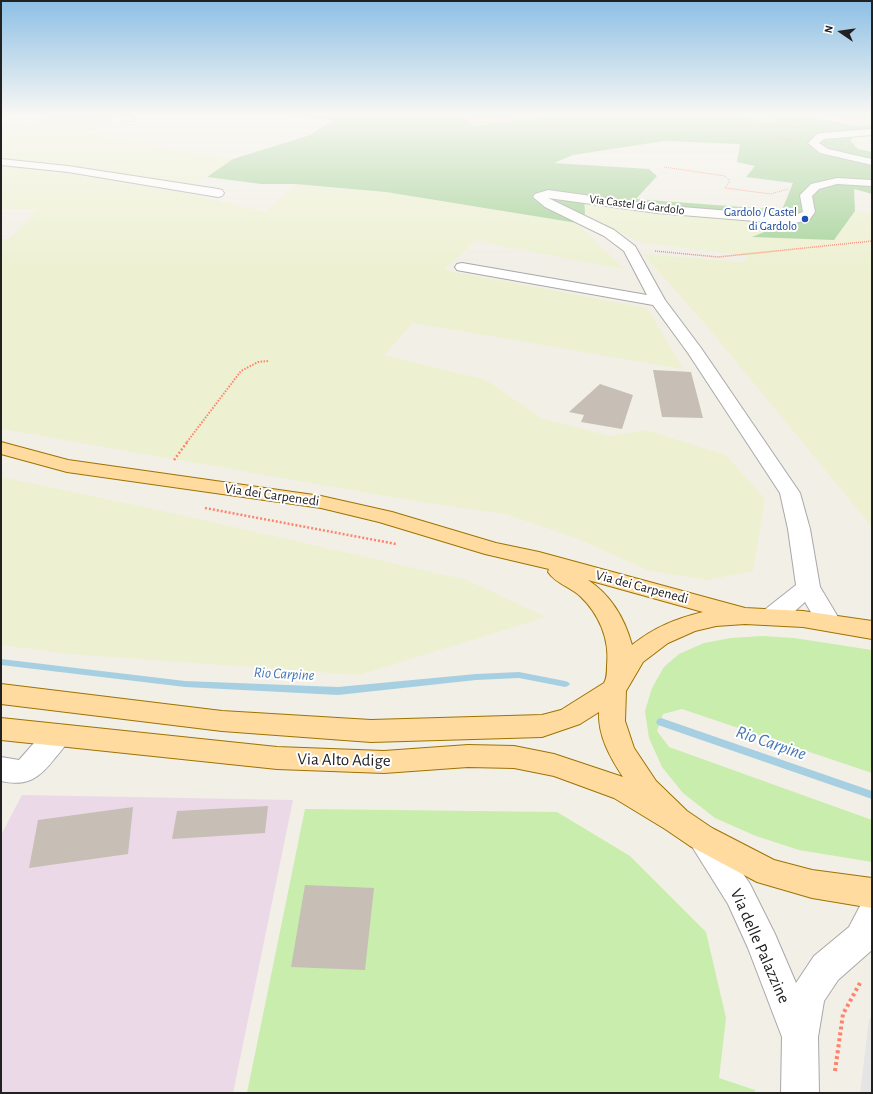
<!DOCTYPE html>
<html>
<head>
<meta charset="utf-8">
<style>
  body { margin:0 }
  #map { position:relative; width:873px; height:1094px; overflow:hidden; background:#f2efe7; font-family:"Alegreya Sans",sans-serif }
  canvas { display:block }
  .frame { position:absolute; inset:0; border:2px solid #212121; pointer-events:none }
  .north { position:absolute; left:821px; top:12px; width:40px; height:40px; -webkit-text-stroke:3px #fff; paint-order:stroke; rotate:283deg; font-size:11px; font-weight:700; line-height:16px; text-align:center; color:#212121 }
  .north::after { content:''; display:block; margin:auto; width:14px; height:18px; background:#212121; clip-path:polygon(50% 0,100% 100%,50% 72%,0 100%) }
</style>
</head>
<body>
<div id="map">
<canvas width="873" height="1094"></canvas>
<div class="frame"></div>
<div class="north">N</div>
</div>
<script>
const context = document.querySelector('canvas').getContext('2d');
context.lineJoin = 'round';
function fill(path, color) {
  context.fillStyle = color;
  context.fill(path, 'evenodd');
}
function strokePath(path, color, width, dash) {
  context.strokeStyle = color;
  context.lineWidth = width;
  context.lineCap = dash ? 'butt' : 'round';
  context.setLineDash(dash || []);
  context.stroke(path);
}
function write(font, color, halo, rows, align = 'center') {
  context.font = font + ' "Alegreya Sans",sans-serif';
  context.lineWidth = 4;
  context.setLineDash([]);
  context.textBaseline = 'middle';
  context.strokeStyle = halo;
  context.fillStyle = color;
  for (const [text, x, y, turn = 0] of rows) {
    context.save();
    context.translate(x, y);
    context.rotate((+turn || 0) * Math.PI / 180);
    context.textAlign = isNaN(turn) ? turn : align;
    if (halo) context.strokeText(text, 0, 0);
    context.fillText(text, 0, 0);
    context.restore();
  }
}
fill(new Path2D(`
  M 22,795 L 293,800 L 233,1093 L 1,1093 L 1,835 Z`), '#ebd9e7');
fill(new Path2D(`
  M 52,114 L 113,114 L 116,120 L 87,133 L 233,159 L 207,177 L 178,191 L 265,212 L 295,184 L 386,192 L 577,223 L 624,269 L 475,241 L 444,270 L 647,308 L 683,369 L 413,323 L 384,355 L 486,380 L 543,419 L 610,436 L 646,430 L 726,455 L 765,499 L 753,571 L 707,580 L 650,571 L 576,538 L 505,514 L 420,502 L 1,429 L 1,239 L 9,239 L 37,209 L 1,209 L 1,122 L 30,124 Z
  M 464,114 L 600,114 L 554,116 L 472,126 L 463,117 Z
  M 810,114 L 872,114 L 872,124 L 861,125 Z
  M 584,195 L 622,209 L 785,224 L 754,237 L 834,240 L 855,211 L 872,214 L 872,527 L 705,324 L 643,254 L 743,262 L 748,256 L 639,242 L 585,214 Z
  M 1,477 L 163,511 L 467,580 L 546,617 L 359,675 L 70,654 L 1,645 Z`), '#edf1d2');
fill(new Path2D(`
  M 739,114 L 768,114 L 780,118 L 779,123 C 766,127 750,122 739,114 Z
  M 763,636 L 794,638 L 872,650 L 872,773 L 682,709 L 663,714 L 657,731 L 669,747 L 872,820 L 872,862 L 799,850 L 756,836 L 715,818 L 683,793 L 662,767 L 649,738 L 645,711 L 652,688 L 664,667 L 679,654 L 704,643 L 731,638 Z
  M 305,809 L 557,812 L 630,856 L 706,932 L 726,1018 L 719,1078 L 755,1090 L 755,1093 L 247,1093 Z`), '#c8edac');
fill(new Path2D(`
  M 277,114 L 464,114 L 463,117 L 473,126 L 554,116 L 600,114 L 739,114 C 750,121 766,127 779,123 L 780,118 L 768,114 L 799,114 L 857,126 L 872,125 L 872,132 L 862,132 L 850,140 L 858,149 L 872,152 L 872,194 L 854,189 L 855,211 L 834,240 L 752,237 L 784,224 L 622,209 L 584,195 L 585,214 L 577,223 L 386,192 L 295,184 L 261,184 L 207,177 L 233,159 L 310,135 L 333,120 ZM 664,141 L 740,144 L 737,162 L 755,166 L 746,177 L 793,183 L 782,210 L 636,199 L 657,176 L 649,169 L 554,163 L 573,155 Z`), '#a7d39a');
fill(new Path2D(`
  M 872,1015 L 872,1093 L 860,1093 L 869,1020 Z`), '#e5e5e5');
fill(new Path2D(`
  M 1,659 L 185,681 L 338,687 L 476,674 L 519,672 L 565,681 L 568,682 L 570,684 L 568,686 L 565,687 L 519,678 L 476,680 L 338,695 L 185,687 L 1,665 Z
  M 661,718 L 872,791 L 872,799 L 658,725 L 656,722 L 658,719 Z`), '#a6d0e1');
fill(new Path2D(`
  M 653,370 L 691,372 L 703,418 L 662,417 Z
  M 600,384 L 633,395 L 622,429 L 581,422 L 584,415 L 569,412 Z
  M 268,806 L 265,833 L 172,839 L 177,811 Z
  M 133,807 L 128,854 L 29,868 L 38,820 Z
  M 305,885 L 374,888 L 365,970 L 291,967 Z`), '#c7beb6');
const minor = new Path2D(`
  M 116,114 L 128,114 L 135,119 L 133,121 L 127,121 Z
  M 872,129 L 872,135 L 824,139 L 819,143 L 828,149 L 872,159 L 872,165 L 820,153 L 808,143 L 817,134 L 821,133 Z
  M 1,159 L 68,166 L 218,189 L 222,190 L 224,193 L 222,196 L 218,197 L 68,172 L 1,165 Z
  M 837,178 L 872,180 L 872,186 L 837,184 L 819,189 L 812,196 L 815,212 L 810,219 L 792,224 L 657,213 L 548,198 L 614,230 L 635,246 L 665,300 L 701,348 L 800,493 L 810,529 L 820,587 L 841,622 L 838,628 L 829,630 L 820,628 L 805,602 C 792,613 781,628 763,623 L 759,617 L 763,611 L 796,585 L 788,529 L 780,493 L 688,353 L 653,305 L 462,271 L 457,270 L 455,267 L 457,264 L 462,263 L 647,295 L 624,251 L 604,236 L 545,207 L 533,197 L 535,194 L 548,190 L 657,205 L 792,216 L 803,212 L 800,195 L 811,184 Z
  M 58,724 L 68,727 L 72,735 C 67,744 61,751 55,758 C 40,778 27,787 1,781 L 1,757 L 19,760 L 48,727 Z
  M 701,824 L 712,828 L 750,884 L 775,934 L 796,983 L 814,956 L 849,927 L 860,906 L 872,902 L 872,950 L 838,980 L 824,1001 L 818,1037 L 819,1093 L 781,1093 L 782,1037 L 748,948 L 728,904 L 686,837 L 690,828 Z`);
const major = new Path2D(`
  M 1,442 L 68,460 L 321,496 L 392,512 L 496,543 L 539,552 L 745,608 L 803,611 L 872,621 L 872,639 L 803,627 L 745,624 L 716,626 L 695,631 L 668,643 L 643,662 L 626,691 L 625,721 L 634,748 L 656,781 L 687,811 L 712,828 L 774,860 L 812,870 L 872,878 L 872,908 L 812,898 L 757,882 L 690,846 L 665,829 L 614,798 L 554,776 L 514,768 L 468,767 L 384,773 L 277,769 L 1,740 L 1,718 L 277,747 L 384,751 L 468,745 L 514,746 L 554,754 L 623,777 C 610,757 598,736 599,712 L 580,724 L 542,737 L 371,742 L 222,731 L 1,704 L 1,684 L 222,711 L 371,720 L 542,715 L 561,710 L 604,683 C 607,678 607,672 607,666 C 610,639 599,614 580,596 C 570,587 555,583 548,572 L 549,569 L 485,554 L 379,522 L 321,508 L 67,472 L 1,454 ZM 588,580 L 703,612 C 675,619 655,627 632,645 C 625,619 611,595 588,580 Z`);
strokePath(minor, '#a8a8a8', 2);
strokePath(major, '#9e7300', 2);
strokePath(new Path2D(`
  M 458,114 L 458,117 C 482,128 509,120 534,117 C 547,115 561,115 574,114
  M 773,125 L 802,128
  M 774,137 L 794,141
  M 664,167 L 725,176 L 730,181 L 725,188 L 771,194 L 788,189`), '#ff836b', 1, [1, 1]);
strokePath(new Path2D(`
  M 655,251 L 718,257 L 872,241`), '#ff836b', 1.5, [1, 1]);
strokePath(new Path2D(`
  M 187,442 L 241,371 L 258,362 L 268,361`), '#ff836b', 2, [1.5, 1.5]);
strokePath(new Path2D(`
  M 174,460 L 188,441
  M 205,508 L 396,544`), '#ff836b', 2.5, [2, 2]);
strokePath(new Path2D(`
  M 835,1071 L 843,1014 L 860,983`), '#ff836b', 4, [3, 3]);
fill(minor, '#fff');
fill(major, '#ffdb9f');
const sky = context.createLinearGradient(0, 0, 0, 267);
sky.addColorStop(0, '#8dbfe5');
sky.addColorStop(0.43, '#f9f8f4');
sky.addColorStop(1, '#f9f8f400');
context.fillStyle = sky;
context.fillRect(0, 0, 873, 267);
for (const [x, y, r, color] of [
  [805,219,4,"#1a4fb4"]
]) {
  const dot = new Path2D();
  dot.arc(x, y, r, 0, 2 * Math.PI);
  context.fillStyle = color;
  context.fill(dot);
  strokePath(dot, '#fff', 1.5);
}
write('12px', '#212121', '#fff', [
  ["Via Castel di Gardolo",637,205,7]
]);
write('12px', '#164399', '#fff', [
  ["Gardolo / Castel",797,212],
  ["di Gardolo",797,226]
], 'right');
write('14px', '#212121', '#fff', [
  ["Via dei Carpenedi",272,495,8],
  ["Via dei Carpenedi",642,587,15]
]);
write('italic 15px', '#4778b7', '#fff', [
  ["Rio Carpine",284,674,3]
]);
write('17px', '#212121', '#fff', [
  ["Via Alto Adige",344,760,1],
  ["Via delle Palazzine",760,946,66]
]);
write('italic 18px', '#4778b7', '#fff', [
  ["Rio Carpine",771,743,19]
]);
</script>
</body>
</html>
